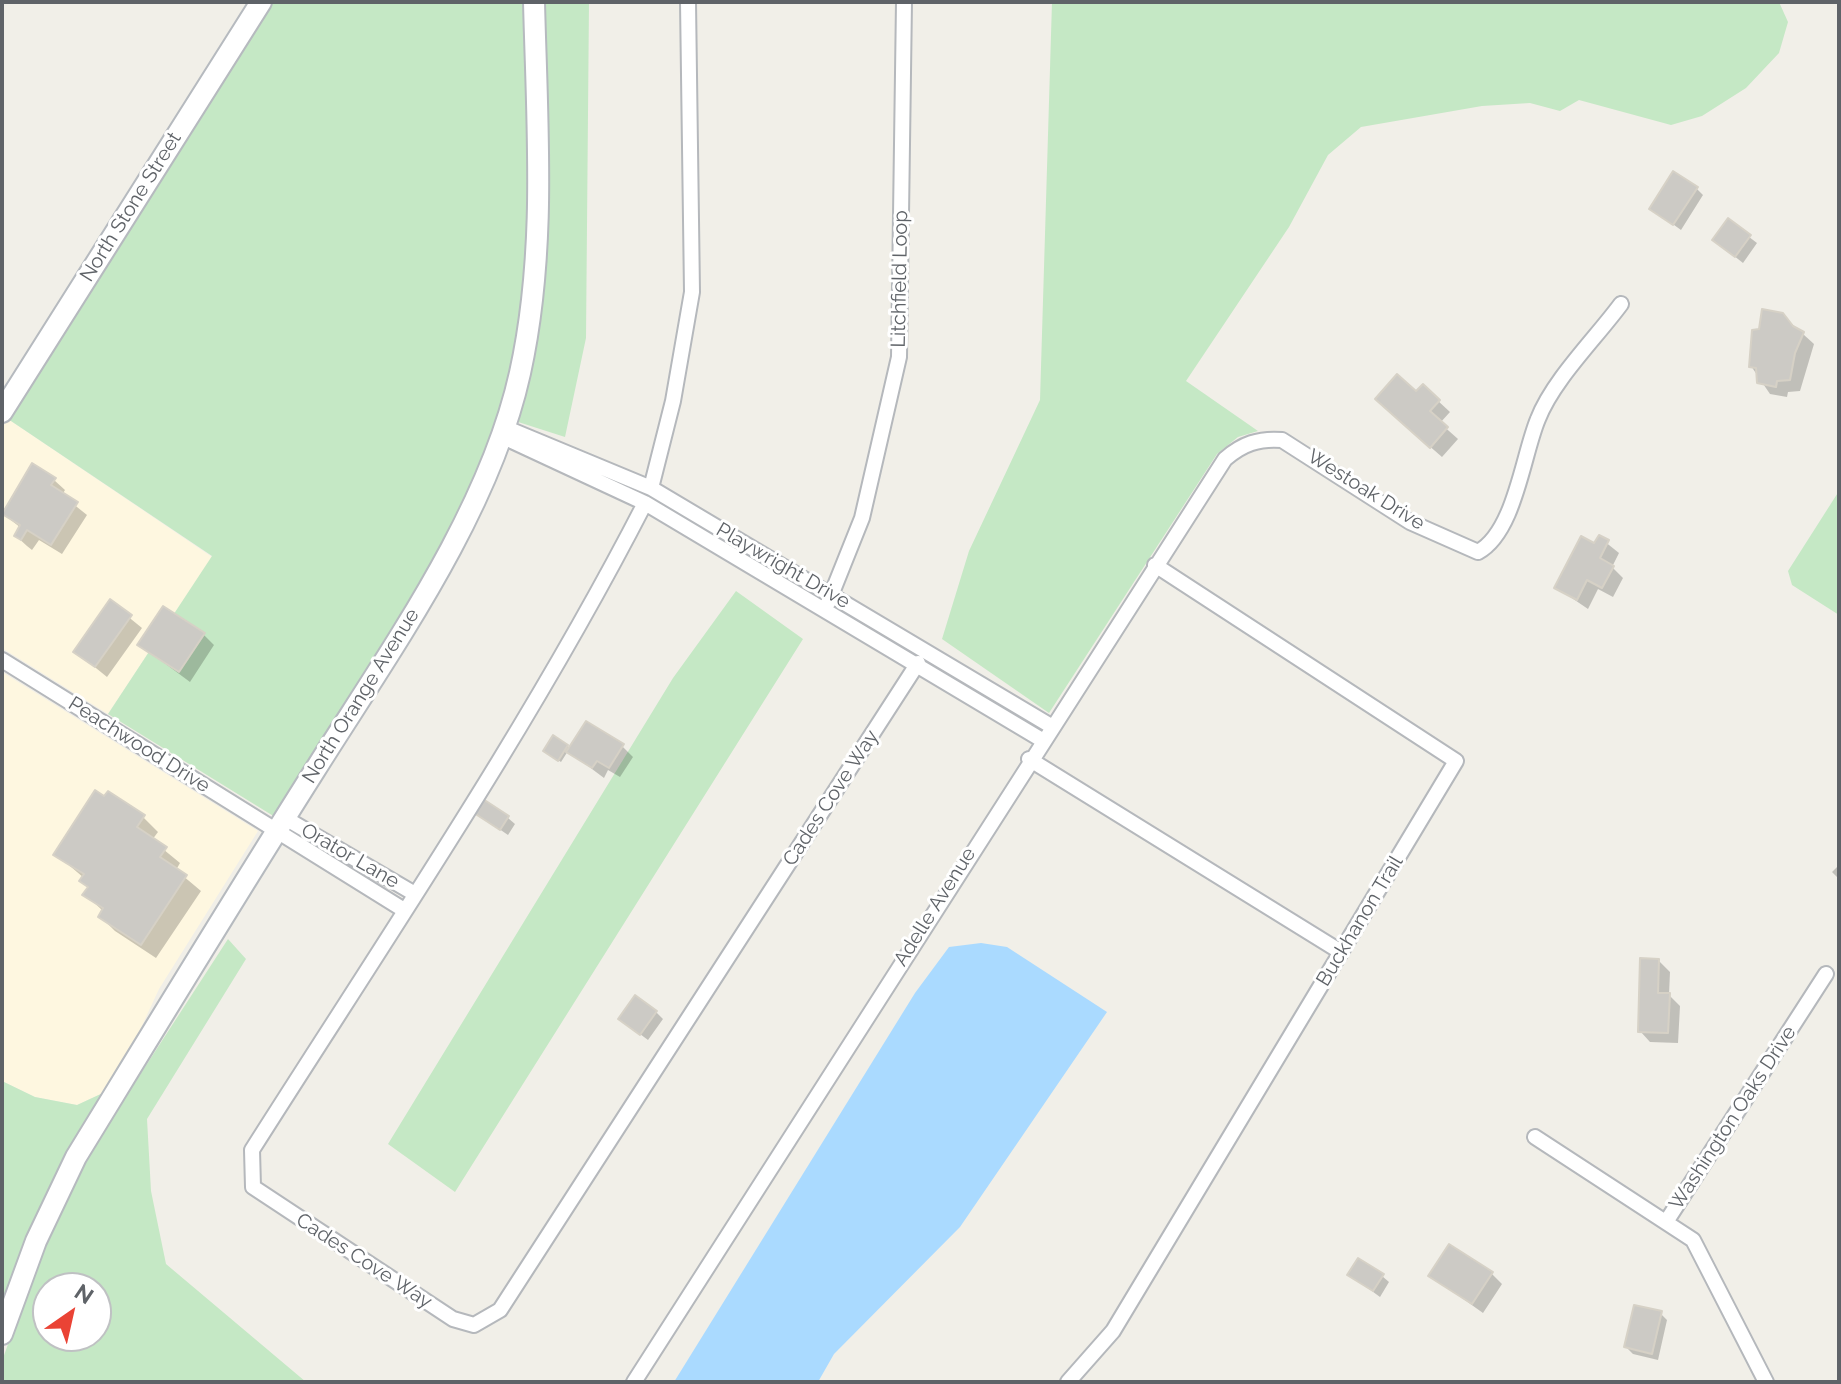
<!DOCTYPE html>
<html>
<head>
<meta charset="utf-8">
<style>
  body { margin:0 }
  #map { position:relative; width:1841px; height:1384px; overflow:hidden; background:#f1efe8; font-family:Raleway,sans-serif }
  canvas { display:block }
  .frame { position:absolute; inset:0; border:4px solid #5f6368; pointer-events:none }
  .north { position:absolute; left:32px; top:1272px; width:80px; height:80px; box-sizing:border-box; background:#fff; border:2px solid #bfc1c3; border-radius:50%; rotate:34deg; font-size:22px; font-weight:700; line-height:32px; text-align:center; color:#5f6368 }
  .north::after { content:''; display:block; margin:auto; width:28px; height:36px; background:#ea4335; clip-path:polygon(50% 0,100% 100%,50% 72%,0 100%) }
</style>
</head>
<body>
<div id="map">
<canvas width="1841" height="1384"></canvas>
<div class="frame"></div>
<div class="north">N</div>
</div>
<script>
const context = document.querySelector('canvas').getContext('2d');
context.lineJoin = 'round';
function fill(path, color) {
  context.fillStyle = color;
  context.fill(path, 'evenodd');
}
function strokePath(path, color, width, dash) {
  context.strokeStyle = color;
  context.lineWidth = width;
  context.lineCap = dash ? 'butt' : 'round';
  context.setLineDash(dash || []);
  context.stroke(path);
}
function write(font, color, halo, rows, align = 'center') {
  context.font = font + ' Raleway,sans-serif';
  context.lineWidth = 6;
  context.setLineDash([]);
  context.textBaseline = 'middle';
  context.strokeStyle = halo;
  context.fillStyle = color;
  for (const [text, x, y, turn = 0] of rows) {
    context.save();
    context.translate(x, y);
    context.rotate((+turn || 0) * Math.PI / 180);
    context.textAlign = isNaN(turn) ? turn : align;
    if (halo) context.strokeText(text, 0, 0);
    context.fillText(text, 0, 0);
    context.restore();
  }
}
fill(new Path2D(`
  M 8,419 L 212,557 L 108,714 L 2,648 L 2,428 Z
  M 2,672 L 258,831 L 159,989 L 128,1056 L 105,1092 L 77,1105 L 35,1097 L 2,1081 Z`), '#fef7e0');
fill(new Path2D(`
  M 272,2 L 525,2 C 527,99 534,196 525,293 C 507,488 376,656 275,817 L 108,714 L 212,556 L 8,419 Z
  M 544,2 L 589,2 L 586,338 L 565,437 L 515,421 C 557,281 547,146 544,2 Z
  M 1052,2 L 1779,2 L 1788,22 L 1779,53 L 1746,88 L 1702,116 L 1671,125 L 1579,100 L 1560,111 L 1530,103 L 1482,106 L 1361,127 L 1328,155 L 1289,227 L 1186,381 L 1258,431 L 1238,437 L 1217,454 L 1049,713 L 942,639 L 969,551 L 1040,400 Z
  M 1839,491 L 1839,615 L 1792,585 L 1788,571 Z
  M 736,591 L 803,639 L 455,1192 L 388,1144 L 673,678 Z
  M 228,939 L 246,959 L 147,1119 L 151,1191 L 166,1264 L 306,1382 L 2,1382 L 2,1361 L 44,1243 L 84,1161 ZM 48,1288 L 96,1288 L 96,1336 L 48,1336 Z
  M 2,1081 L 35,1097 L 77,1105 L 105,1092 L 2,1308 Z`), '#c5e8c5');
fill(new Path2D(`
  M 981,943 L 1007,947 L 1107,1012 L 960,1227 L 834,1354 L 818,1382 L 674,1382 L 915,993 L 949,947 Z`), '#aadaff');
fill(new Path2D(`
  M 1696,188 L 1703,195 L 1681,230 L 1652,209 Z
  M 1728,221 L 1757,243 L 1743,263 L 1714,240 Z
  M 1782,315 L 1814,344 L 1800,391 L 1788,392 L 1787,397 L 1770,394 L 1751,366 L 1760,331 Z
  M 1423,387 L 1450,412 L 1440,423 L 1458,439 L 1442,457 L 1388,410 Z
  M 32,466 L 54,480 L 65,490 L 62,495 L 87,515 L 62,554 L 39,540 L 32,550 L 27,546 L 16,536 L 21,528 L 2,513 Z
  M 1599,537 L 1619,553 L 1612,567 L 1623,578 L 1613,597 L 1598,589 L 1588,609 L 1557,588 Z
  M 110,602 L 142,628 L 107,677 L 75,651 Z
  M 203,634 L 214,645 L 190,682 L 140,645 Z
  M 567,746 L 570,749 L 622,746 L 633,757 L 620,777 L 608,770 L 604,778 L 568,751 L 561,762 L 548,754 Z
  M 476,813 L 508,818 L 515,824 L 508,835 Z
  M 143,817 L 158,832 L 152,840 L 180,863 L 176,870 L 201,891 L 156,958 L 115,931 L 100,916 L 103,911 L 85,894 L 89,888 L 82,881 L 84,878 L 56,854 Z
  M 1839,865 L 1839,879 L 1832,872 Z
  M 1659,961 L 1670,972 L 1669,995 L 1680,1006 L 1678,1043 L 1650,1042 L 1640,1031 Z
  M 656,1012 L 663,1019 L 648,1040 L 628,1025 Z
  M 1491,1273 L 1502,1284 L 1483,1313 L 1431,1276 Z
  M 1350,1275 L 1382,1276 L 1389,1282 L 1380,1297 Z
  M 1660,1313 L 1667,1320 L 1658,1360 L 1633,1354 L 1626,1347 Z`), '#0003');
const building = new Path2D(`
  M 1673,171 L 1698,187 L 1673,225 L 1649,209 Z
  M 1728,218 L 1751,235 L 1735,257 L 1712,240 Z
  M 1762,309 L 1783,313 L 1793,326 L 1804,332 L 1795,353 L 1790,380 L 1777,381 L 1776,387 L 1757,383 L 1756,368 L 1749,367 L 1752,330 L 1759,329 Z
  M 1397,374 L 1416,391 L 1423,384 L 1440,400 L 1430,411 L 1448,427 L 1430,448 L 1375,399 Z
  M 32,463 L 56,478 L 51,485 L 78,502 L 51,545 L 27,530 L 21,540 L 14,536 L 20,525 L 2,514 Z
  M 1599,535 L 1609,540 L 1600,558 L 1614,566 L 1602,588 L 1587,580 L 1577,600 L 1554,588 L 1581,536 L 1594,543 Z
  M 110,599 L 132,615 L 95,667 L 73,652 Z
  M 163,606 L 205,633 L 179,672 L 137,645 Z
  M 586,721 L 624,744 L 609,768 L 597,761 L 592,768 L 566,752 Z
  M 553,735 L 568,745 L 558,761 L 543,751 Z
  M 95,790 L 104,796 L 108,791 L 145,815 L 137,827 L 167,847 L 160,857 L 187,875 L 141,945 L 98,917 L 103,908 L 82,895 L 88,887 L 79,881 L 84,874 L 53,855 Z
  M 483,799 L 509,816 L 500,830 L 474,813 Z
  M 1640,958 L 1659,959 L 1658,993 L 1670,993 L 1668,1033 L 1638,1032 Z
  M 635,995 L 657,1011 L 640,1035 L 618,1019 Z
  M 1449,1244 L 1493,1272 L 1472,1304 L 1428,1276 Z
  M 1358,1258 L 1384,1274 L 1373,1291 L 1347,1275 Z
  M 1634,1305 L 1662,1311 L 1652,1354 L 1624,1347 Z`);
fill(building, '#cccac5');
strokePath(building, '#d6d1c6', 2);
const street = new Path2D(`
  M 504,427 L 651,488 L 1051,726
  M 501,436 L 645,503 L 1042,740
  M 651,488 L 673,401 L 692,292 L 688,2
  M 645,503 C 530,727 387,937 252,1150 L 253,1187 L 453,1319 L 474,1325 L 500,1310 L 918,663
  M 828,603 L 862,518 L 899,357 L 904,2
  M 2,660 L 404,910
  M 1029,759 L 1341,952
  M 285,818 L 415,894
  M 1535,1137 L 1693,1240 L 1766,1382
  M 1666,1222 L 1826,974
  M 634,1382 L 1225,459 C 1242,444 1259,438 1282,440 L 1410,522 L 1478,552 C 1515,532 1523,454 1538,419 C 1553,380 1596,338 1621,304
  M 1068,1382 L 1113,1331 L 1456,761 L 1155,565`);
const secondary = new Path2D(`
  M 2,412 L 261,2
  M 2,1334 L 36,1241 L 76,1157 C 155,1028 234,898 315,770 C 391,649 489,513 520,373 C 547,251 537,125 534,2`);
strokePath(street, '#b5b8bc', 18);
strokePath(secondary, '#b6babf', 24);
strokePath(street, '#fff', 14);
strokePath(secondary, '#fff', 20);
write('20px', '#5f6368', '#fff', [
  ["North Stone Street",131,207,-58],
  ["Litchfield Loop",900,279,-89],
  ["Westoak Drive",1366,490,32],
  ["Playwright Drive",783,566,30],
  ["North Orange Avenue",361,696,-58],
  ["Peachwood Drive",139,745,32],
  ["Cades Cove Way",831,798,-57],
  ["Orator Lane",350,856,30],
  ["Adelle Avenue",935,907,-58],
  ["Buckhanon Trail",1360,921,-59],
  ["Washington Oaks Drive",1733,1118,-57],
  ["Cades Cove Way",364,1261,33]
]);
</script>
</body>
</html>
